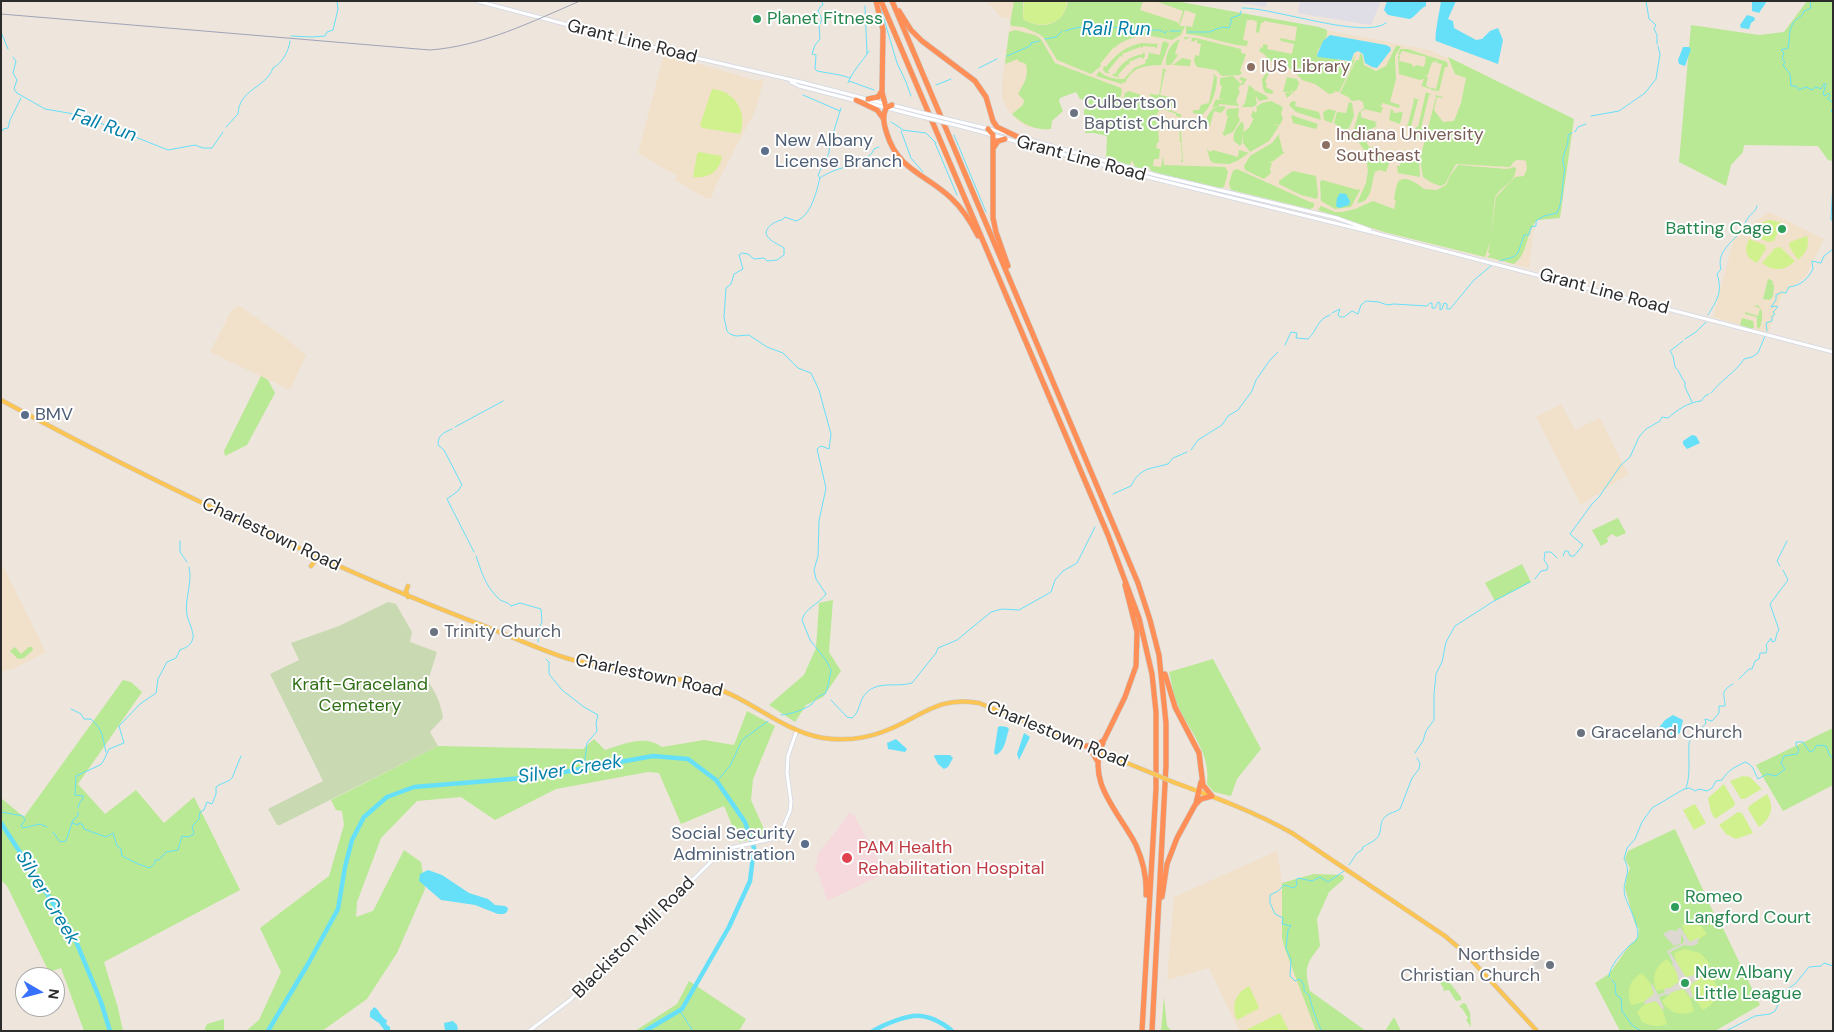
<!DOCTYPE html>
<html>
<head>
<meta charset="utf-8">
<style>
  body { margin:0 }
  #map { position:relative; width:1834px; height:1032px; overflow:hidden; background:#eee5dc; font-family:"DM Sans",sans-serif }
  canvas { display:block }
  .frame { position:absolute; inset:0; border:2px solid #2b2b2b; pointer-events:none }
  .north { position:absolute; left:15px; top:967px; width:50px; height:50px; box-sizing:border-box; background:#fff; border:1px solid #aaa; border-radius:50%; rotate:98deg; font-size:14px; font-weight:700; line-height:20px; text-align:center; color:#2b2b2b }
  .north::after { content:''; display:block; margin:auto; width:18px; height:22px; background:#3870ff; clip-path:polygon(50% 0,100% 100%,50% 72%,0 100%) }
</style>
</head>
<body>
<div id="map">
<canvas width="1834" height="1032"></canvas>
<div class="frame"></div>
<div class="north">N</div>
</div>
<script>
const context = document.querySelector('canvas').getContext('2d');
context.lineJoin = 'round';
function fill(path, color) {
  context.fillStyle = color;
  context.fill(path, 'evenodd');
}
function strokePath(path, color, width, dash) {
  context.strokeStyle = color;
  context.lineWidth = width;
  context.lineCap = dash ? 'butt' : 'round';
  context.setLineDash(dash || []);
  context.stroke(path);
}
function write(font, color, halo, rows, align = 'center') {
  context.font = font + ' "DM Sans",sans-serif';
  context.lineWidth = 4;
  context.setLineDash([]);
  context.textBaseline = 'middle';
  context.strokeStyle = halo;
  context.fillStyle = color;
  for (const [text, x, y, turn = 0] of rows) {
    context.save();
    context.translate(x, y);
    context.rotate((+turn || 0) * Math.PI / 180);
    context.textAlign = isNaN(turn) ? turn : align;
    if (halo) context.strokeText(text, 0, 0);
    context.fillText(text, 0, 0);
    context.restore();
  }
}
fill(new Path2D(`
  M 1229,1 L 1267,1 L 1266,7 Z
  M 1300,1 L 1381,1 L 1371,25 L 1298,13 Z`), '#dfdde6');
fill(new Path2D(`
  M 987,1 L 1175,1 L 1429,50 L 1474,69 L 1548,108 L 1529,268 L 1376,230 L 1350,220 L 1108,158 L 1110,133 L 1090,88 L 1054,94 L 1047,130 L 1027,127 L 1019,122 L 1008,111 L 1002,97 L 1002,80 L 1011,19 L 1001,17 Z
  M 664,54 L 758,81 L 764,79 L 755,111 L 716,185 L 711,199 L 706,198 L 675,180 L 677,176 L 638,153 Z
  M 1769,212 L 1824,239 L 1806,276 L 1782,295 L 1768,333 L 1713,317 L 1735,235 Z
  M 238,305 L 283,336 L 306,355 L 290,390 L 210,352 L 231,311 Z
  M 1561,404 L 1575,430 L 1600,418 L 1628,474 L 1581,505 L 1536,417 Z
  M 1,566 L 3,566 L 46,652 L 13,669 L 1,672 Z
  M 1277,851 L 1282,883 L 1283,943 L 1316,1031 L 1239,1031 L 1209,968 L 1167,980 L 1174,897 Z`), '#f1e1ca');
fill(new Path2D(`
  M 849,812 L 854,815 L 885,873 L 827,901 L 819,875 L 814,866 L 817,864 L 817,856 L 821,849 L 839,828 Z`), '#f5d9dd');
fill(new Path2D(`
  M 1014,1 L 1023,1 L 1023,19 C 1042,31 1064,25 1068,1 L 1143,1 L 1140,10 L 1177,22 L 1181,26 L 1185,26 L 1181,35 L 1172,40 L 1146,35 L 1141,36 L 1140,38 L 1139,36 C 1131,38 1123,41 1116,46 L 1116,48 L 1114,47 L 1100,64 L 1101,66 L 1091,74 L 1057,60 L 1043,37 L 1039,34 L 1023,27 L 1012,26 L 1010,24 Z
  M 1155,1 L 1175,1 L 1319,27 L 1327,30 L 1327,36 L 1318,50 L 1317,56 L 1336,59 L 1349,63 L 1353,60 L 1355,53 L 1354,62 L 1339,92 L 1335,91 L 1334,93 L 1329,94 L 1315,84 L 1302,80 L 1293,70 L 1269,60 L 1264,54 L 1259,51 L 1261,47 L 1263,48 L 1263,44 L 1268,45 L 1267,49 L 1292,54 L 1293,49 L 1295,49 L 1293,49 L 1294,44 L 1281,41 L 1280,38 L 1295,41 L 1297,27 L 1264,21 L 1263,23 L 1261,23 L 1259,33 L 1256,32 L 1257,22 L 1253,20 L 1247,20 L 1243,40 L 1248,41 L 1247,46 C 1226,45 1206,35 1186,34 L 1186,26 L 1192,27 L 1196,14 L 1185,10 L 1180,24 L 1179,23 L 1183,11 Z
  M 1807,1 L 1833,1 L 1833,161 L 1828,160 L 1818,146 L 1744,145 L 1743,152 L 1731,165 L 1726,186 L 1679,162 L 1691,25 L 1759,35 L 1784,32 Z
  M 1015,30 L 1035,35 L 1041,39 L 1055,63 L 1121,88 L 1122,91 L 1118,107 L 1121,107 L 1125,93 L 1129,91 L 1141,95 L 1158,105 L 1159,112 L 1157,113 L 1159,142 L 1157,143 L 1156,148 L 1160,149 L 1159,159 L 1154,159 L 1153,166 L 1161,167 L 1163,156 L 1164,165 L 1225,167 L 1228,172 L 1224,187 L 1220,188 L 1154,172 L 1150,170 L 1150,166 L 1147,170 L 1135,167 L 1132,160 L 1130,165 L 1106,158 L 1107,136 L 1094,133 L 1085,133 L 1084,110 L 1086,108 L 1082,99 L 1080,99 L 1076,92 L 1060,98 L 1059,101 L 1063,111 L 1052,121 L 1051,129 C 1035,130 1023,125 1012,114 L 1023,105 L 1024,100 L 1018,94 C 1024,83 1029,77 1026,64 L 1018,61 L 1018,59 L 1005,64 L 1009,32 Z
  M 1184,37 L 1196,38 L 1241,49 L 1241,53 L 1246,54 L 1240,71 L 1242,73 L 1240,75 L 1222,76 L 1216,70 L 1197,67 L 1194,61 L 1195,55 L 1199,56 L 1201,44 L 1197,43 L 1197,40 L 1195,40 L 1195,42 L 1191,41 L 1192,38 L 1189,38 L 1185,40 Z
  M 1178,40 L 1181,41 L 1179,41 L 1175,54 L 1178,55 L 1171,65 L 1166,65 C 1165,56 1170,44 1178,40 Z
  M 1165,41 L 1169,44 L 1161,65 C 1144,66 1133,66 1125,83 L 1123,82 L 1122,84 L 1096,76 L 1099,71 C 1106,78 1115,79 1124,79 L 1134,68 L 1146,63 L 1145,61 L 1148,58 L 1149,51 L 1150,53 L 1160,55 L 1162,43 Z
  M 1142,43 L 1158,44 L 1156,49 L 1155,47 L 1143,46 L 1143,48 L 1140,47 L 1122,54 L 1123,57 L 1120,56 L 1108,71 L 1110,73 L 1106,73 L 1103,70 L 1104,66 L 1106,67 C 1116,54 1126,46 1142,43 Z
  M 1396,46 L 1401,46 L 1395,56 L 1396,79 L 1390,102 L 1400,105 L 1399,108 L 1383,103 L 1380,107 L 1383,107 L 1381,113 L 1364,109 L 1363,111 L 1361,110 L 1364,108 L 1363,102 L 1359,100 L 1353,101 L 1350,100 L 1350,98 L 1340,93 L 1356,60 L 1359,60 L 1360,54 L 1362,54 L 1364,65 L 1376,71 L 1386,66 Z
  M 1400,49 L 1408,49 L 1428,56 L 1428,58 L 1429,56 L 1447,62 L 1448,67 L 1445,67 L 1439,91 L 1431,90 L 1431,88 L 1436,89 L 1442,64 L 1437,63 L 1437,61 L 1434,61 L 1437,63 L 1432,62 L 1428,75 L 1426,75 L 1426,76 L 1428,77 L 1426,86 L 1430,88 L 1430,89 L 1422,86 L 1421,87 L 1424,79 L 1420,80 L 1399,74 L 1398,56 L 1400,56 L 1399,61 L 1412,64 L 1412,66 L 1414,67 L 1416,65 L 1424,67 L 1425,63 L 1427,62 L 1425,62 L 1426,57 L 1402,51 L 1400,55 L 1398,55 Z
  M 1144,51 L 1145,56 L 1143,59 L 1141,57 L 1129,62 L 1130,64 L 1127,65 L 1118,75 L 1120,77 L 1113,76 L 1113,73 L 1115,74 C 1121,63 1130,56 1143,54 Z
  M 1448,57 L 1574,119 L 1560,218 L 1537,220 C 1525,233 1529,253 1514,264 L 1487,257 L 1491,254 L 1488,253 L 1490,242 L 1485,257 L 1384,232 L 1318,210 L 1321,206 L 1335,212 L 1342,212 L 1355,209 L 1373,201 L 1394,209 L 1396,201 L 1394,199 C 1395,194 1396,186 1398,182 C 1404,174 1419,184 1424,189 L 1437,190 L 1446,185 L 1450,176 L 1458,165 L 1507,169 L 1514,167 L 1516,168 C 1516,183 1500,186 1495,198 L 1490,241 L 1496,197 L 1515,177 L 1524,176 L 1527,169 L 1526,161 C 1518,158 1514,160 1510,167 L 1456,164 L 1445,184 L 1441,186 L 1432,183 L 1423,177 L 1420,159 L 1436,97 L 1435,95 L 1443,97 L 1443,98 L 1437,97 L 1434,110 L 1443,122 L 1454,121 L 1461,103 L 1466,78 L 1455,74 Z
  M 1182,58 L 1191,60 L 1190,66 L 1173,65 Z
  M 1163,68 L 1167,71 L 1165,71 L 1160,95 L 1175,98 L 1176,102 L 1173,108 L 1161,103 L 1149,95 L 1150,94 L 1159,95 L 1161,85 L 1159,84 L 1161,84 Z
  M 1267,72 L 1269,73 L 1265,82 L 1267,83 L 1266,87 L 1273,91 L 1275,88 L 1272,94 L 1266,93 L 1263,89 L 1262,79 Z
  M 1214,74 L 1217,77 C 1217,90 1212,106 1202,115 L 1193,113 L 1193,110 L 1199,110 L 1201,105 L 1209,103 L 1214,77 L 1217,77 L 1213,76 Z
  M 1233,76 L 1241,84 L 1243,81 L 1239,80 L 1241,77 L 1247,79 L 1243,85 L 1240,85 L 1238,90 L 1240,91 L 1236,101 L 1239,106 L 1219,104 L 1219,106 L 1212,108 L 1216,99 L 1218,100 L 1224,99 L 1219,99 L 1222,86 L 1220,85 L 1220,78 Z
  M 1287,77 L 1297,79 L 1299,83 L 1297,89 L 1287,98 L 1285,93 L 1293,92 L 1291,90 L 1291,92 L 1283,92 Z
  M 1249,85 L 1254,89 L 1257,104 L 1253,107 L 1242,107 L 1245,103 Z
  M 1255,90 L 1265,95 L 1269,99 L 1259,101 L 1255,95 Z
  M 1426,92 L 1432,95 L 1429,95 L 1421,128 L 1423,131 L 1420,131 L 1418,141 L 1415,140 L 1417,130 L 1415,130 L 1416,127 L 1418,127 Z
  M 1413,98 L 1420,100 L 1418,100 L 1411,127 L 1406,125 L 1408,124 L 1414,100 Z
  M 1271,101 L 1283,107 L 1281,114 L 1283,118 L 1280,125 L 1273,124 L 1279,126 L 1269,141 L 1250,152 L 1243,143 L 1243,133 L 1242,143 L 1240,146 L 1234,141 C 1232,134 1237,127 1242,121 L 1244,126 L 1243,132 L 1249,128 L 1253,120 L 1254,120 L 1251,116 L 1253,110 L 1256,113 L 1257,109 L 1256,107 L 1262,103 Z
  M 1294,101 L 1296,102 L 1295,106 L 1319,112 L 1321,120 L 1296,112 L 1289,105 L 1291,102 Z
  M 1349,102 L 1352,103 L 1354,116 L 1350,126 L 1346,131 L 1334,123 L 1337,112 L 1346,113 Z
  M 1222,106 L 1226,107 L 1221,113 L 1214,111 L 1210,126 L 1206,125 C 1206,115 1211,107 1222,106 Z
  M 1163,107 L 1182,115 L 1180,117 L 1183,162 L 1180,162 L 1182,160 L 1181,142 L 1179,141 L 1180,140 L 1179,117 L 1176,116 L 1176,114 L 1163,109 L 1162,111 L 1161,108 Z
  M 1239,108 L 1238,116 L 1240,120 L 1233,132 L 1224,136 L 1222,131 L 1224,132 L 1228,116 L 1226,115 L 1227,109 Z
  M 1329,109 L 1336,111 L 1332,123 L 1324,120 L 1323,112 Z
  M 1391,109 L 1393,110 L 1394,113 L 1403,112 L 1400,124 L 1389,120 Z
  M 1361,111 L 1361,116 L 1363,118 L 1377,122 L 1375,124 L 1377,126 L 1371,129 L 1371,136 L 1368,138 L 1369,141 L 1366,142 L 1370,148 L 1373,147 L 1373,150 L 1379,151 L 1378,152 L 1366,153 L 1358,141 L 1350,135 L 1354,129 L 1359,112 Z
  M 1291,115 L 1318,124 L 1316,129 L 1293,123 Z
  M 1280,133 L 1279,136 L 1283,152 L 1285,152 L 1272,162 L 1268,162 L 1272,163 L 1270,169 L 1271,173 L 1264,179 L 1245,170 L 1244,166 L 1250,156 L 1272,143 Z
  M 1207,149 L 1210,152 L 1213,150 L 1238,157 L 1239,150 L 1249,153 L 1237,161 L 1229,164 L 1213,163 L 1210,160 Z
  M 1398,153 L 1392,156 L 1386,172 L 1379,170 L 1375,172 C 1371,182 1373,203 1357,203 L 1366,183 L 1368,171 L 1366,157 Z
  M 1402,154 L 1419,158 L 1420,177 L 1398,173 L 1397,166 L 1400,166 Z
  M 1237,169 L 1310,202 L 1314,203 L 1314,207 L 1310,209 L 1231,190 L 1229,183 L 1233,171 Z
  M 1293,171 L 1316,176 L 1318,195 L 1317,199 L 1301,195 L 1279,184 L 1279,181 Z
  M 1322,180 L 1358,190 L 1360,189 L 1360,190 L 1351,207 L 1335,209 L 1321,201 L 1320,182 Z
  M 1768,279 L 1773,281 L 1772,284 L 1774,285 L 1773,296 L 1770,300 L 1763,299 Z
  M 1747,304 L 1754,306 L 1758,305 C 1764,311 1763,321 1759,329 L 1757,327 L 1757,317 L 1745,314 L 1745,312 L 1758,316 L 1760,308 Z
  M 1742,318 L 1753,321 L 1754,327 L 1752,329 L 1740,325 Z
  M 261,376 L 268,380 L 275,393 L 247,445 L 225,456 L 224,451 Z
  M 1618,518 L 1626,533 L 1617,537 L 1612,534 L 1607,538 L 1608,542 L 1601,546 L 1592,530 Z
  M 1522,564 L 1531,582 L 1495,601 L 1485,583 Z
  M 833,600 L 829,652 L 841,671 L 823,697 L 806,705 L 795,722 L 769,705 L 804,675 L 816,648 L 819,603 Z
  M 15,647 L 21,654 L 29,647 L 32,647 L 33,650 L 24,658 L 18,659 L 10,651 Z
  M 1213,659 L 1261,749 L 1237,779 L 1231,796 L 1214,792 L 1207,784 C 1211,753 1190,732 1178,706 C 1173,696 1172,683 1169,672 Z
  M 123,680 L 131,682 L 142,692 L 78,784 L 105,814 L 136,790 L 164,823 L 194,797 L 240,890 L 104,962 L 118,1008 L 123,1031 L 84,1031 L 61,968 L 49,972 L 7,886 L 1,880 L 1,798 L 24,817 Z
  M 747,711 L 775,726 L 753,779 L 751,800 L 767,836 L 739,842 L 724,806 L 681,824 L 659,773 L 648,772 L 556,789 L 495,820 L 461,797 L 417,801 L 381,838 L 357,902 L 356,917 L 373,911 L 404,850 L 421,862 L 425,889 L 397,953 L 367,999 L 322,1031 L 246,1031 L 259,1020 L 281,972 L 260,928 L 329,876 L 344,825 L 342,811 L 336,810 L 331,800 L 438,746 L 576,749 L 583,749 L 594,739 L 605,750 C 623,744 645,734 662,747 L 704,740 L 734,745 Z
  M 1833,728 L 1833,785 L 1783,811 L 1756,765 Z
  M 1675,829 L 1715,916 L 1717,916 L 1760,1005 L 1715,1031 L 1620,1031 L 1595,983 L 1609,974 L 1627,949 L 1638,937 L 1639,929 L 1635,924 L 1625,888 L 1627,876 L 1630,868 L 1625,859 L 1628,851 Z
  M 1314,874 L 1343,875 L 1344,879 L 1329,892 L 1317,919 L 1320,946 C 1306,964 1304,969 1310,991 L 1366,1031 L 1316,1031 L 1285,949 L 1282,938 L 1282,883 Z
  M 1433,971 C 1444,973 1454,988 1461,997 L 1461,1000 L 1456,1001 L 1449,990 L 1443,991 L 1444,989 L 1434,974 L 1432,974 Z
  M 689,981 L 746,1019 L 739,1031 L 635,1031 L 677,1004 Z
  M 1164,997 L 1167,1026 L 1172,1031 L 1161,1031 Z
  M 1463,1003 L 1466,1004 L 1470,1013 L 1471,1027 L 1466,1020 L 1468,1018 L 1462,1008 L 1459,1007 Z
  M 1394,1017 L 1401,1031 L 1385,1031 Z
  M 224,1019 L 224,1031 L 204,1031 L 207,1024 Z`), '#b9e994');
fill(new Path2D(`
  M 388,602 L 396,604 L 412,632 L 410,642 L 437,652 L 428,681 C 436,693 441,704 443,718 L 430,732 L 438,746 L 280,825 L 277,825 L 268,809 L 323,781 L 270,674 L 299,660 L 291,643 L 339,626 Z`), '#c9dab2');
fill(new Path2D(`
  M 1024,1 L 1067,1 C 1065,25 1041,30 1023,19 Z
  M 712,89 C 735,91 748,112 740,134 L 702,128 L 700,125 Z
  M 699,152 L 722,156 C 720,171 709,179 693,177 L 697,154 Z
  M 1771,220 L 1782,223 L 1774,241 L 1768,242 L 1751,235 C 1756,227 1761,221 1771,220 Z
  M 1807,236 C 1810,246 1806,253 1798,260 L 1789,246 L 1790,242 Z
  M 1749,239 L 1765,245 L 1766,249 L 1757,263 C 1745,257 1744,251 1749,239 Z
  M 1780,247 L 1795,261 C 1785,271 1774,272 1762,263 L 1775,248 Z
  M 1743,776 L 1750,777 L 1762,789 L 1744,799 L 1741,799 L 1730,781 Z
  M 1724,784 L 1735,803 L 1734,806 L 1715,819 L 1711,812 L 1708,798 Z
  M 1767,794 C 1775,807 1771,819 1759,827 L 1748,809 L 1749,806 Z
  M 1695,804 L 1706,823 L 1694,830 L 1683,810 Z
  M 1738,812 L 1742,813 L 1753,833 L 1736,839 L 1726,834 L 1719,825 Z
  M 1690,923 L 1701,926 L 1707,934 L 1699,939 L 1690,942 L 1684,933 L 1682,925 Z
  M 1684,949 L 1700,953 L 1710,964 L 1693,976 L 1685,977 L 1678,968 L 1674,953 Z
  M 1667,959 L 1678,973 L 1679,982 L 1670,988 L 1657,991 C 1651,978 1655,966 1667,959 Z
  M 1642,973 L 1650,983 L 1654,994 L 1644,1002 L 1631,1005 C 1626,992 1629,980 1642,973 Z
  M 1712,975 C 1720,991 1720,1000 1703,1010 C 1697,1002 1689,994 1691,984 L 1699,978 Z
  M 1249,986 L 1259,1007 L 1258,1009 L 1237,1020 C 1231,1006 1235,993 1249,986 Z
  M 1682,989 L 1685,990 L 1688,996 L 1689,995 L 1694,1011 C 1681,1017 1669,1013 1662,1001 L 1672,992 Z
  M 1656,1001 L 1662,1008 L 1667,1024 C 1658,1028 1650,1026 1642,1022 L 1637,1012 L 1645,1004 Z
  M 1280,1013 L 1289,1031 L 1244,1031 Z`), '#d1f18f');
fill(new Path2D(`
  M 1680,927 L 1690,942 L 1698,938 L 1700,940 L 1697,941 L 1698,944 L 1692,946 L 1684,945 L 1670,952 L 1685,976 L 1687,977 L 1697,974 L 1698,975 L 1699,979 L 1691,984 L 1690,987 L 1693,997 L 1691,998 L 1685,990 L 1682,989 L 1672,992 L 1667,996 L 1666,994 L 1659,997 L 1664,1008 L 1663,1010 L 1656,1001 L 1645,1004 L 1644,1002 L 1654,994 L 1651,984 L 1653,985 L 1658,995 L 1665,992 L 1664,989 L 1670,988 L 1679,982 L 1677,973 L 1672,964 L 1673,963 L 1667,951 L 1683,943 L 1684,940 L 1681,934 L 1681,943 L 1674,946 L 1663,934 L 1670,930 L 1676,931 Z
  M 1536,955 L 1540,957 L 1539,959 L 1547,962 L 1543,969 L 1537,969 L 1531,972 L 1527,970 L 1528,968 L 1536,966 L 1533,964 Z`), '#ded8d3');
fill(new Path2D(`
  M 1387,1 L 1426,1 L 1426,6 C 1419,9 1417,15 1410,19 L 1388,15 L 1384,10 Z
  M 1441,1 L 1456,1 L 1448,19 L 1453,21 L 1454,28 L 1476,40 L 1482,39 L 1490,31 L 1498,28 L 1503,40 L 1498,64 L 1436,41 C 1434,35 1440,10 1441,1 Z
  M 1752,1 L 1767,1 L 1759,13 L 1752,11 Z
  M 1747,15 L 1754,17 L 1755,20 L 1751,23 L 1749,29 L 1741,28 L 1740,25 Z
  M 1330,35 L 1386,45 L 1390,47 L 1391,50 L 1377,68 L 1372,67 L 1365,63 L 1363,54 L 1358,51 L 1354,53 L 1351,61 L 1318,57 L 1317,55 L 1323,41 Z
  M 1683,47 L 1689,47 L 1691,49 L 1685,66 L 1679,64 L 1678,60 Z
  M 1340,193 L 1346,194 L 1350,201 L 1349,205 L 1339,208 L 1336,206 L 1337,198 Z
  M 1692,435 L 1696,436 L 1700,443 L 1687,449 L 1683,444 L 1683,441 Z
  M 1673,715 L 1683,720 L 1680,733 L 1675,736 L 1669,736 L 1658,729 L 1665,720 Z
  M 1000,726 L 1007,727 L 1009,729 C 1006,738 1005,751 996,755 L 994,753 L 998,727 Z
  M 1024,733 L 1030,737 L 1019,760 L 1017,754 Z
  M 896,739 L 907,749 L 905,752 L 888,749 L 887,743 Z
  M 935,755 L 950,755 L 953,758 L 948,767 L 944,769 L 938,764 L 934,756 Z
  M 428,870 L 442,875 L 469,893 L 488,899 L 495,905 L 505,906 L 508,908 L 507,912 L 504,914 L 498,914 L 475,905 L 441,900 L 419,881 L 420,874 Z
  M 374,1007 C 380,1010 381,1018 387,1020 L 386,1024 L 390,1027 L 390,1031 L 385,1031 L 379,1023 L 370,1017 L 370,1012 Z
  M 453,1021 L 457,1025 L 458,1031 L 445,1031 L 444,1023 Z`), '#66e0f9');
strokePath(new Path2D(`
  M 822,1 L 823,5 L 820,7 L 818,11 L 822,19 L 819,26 L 820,39 L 815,45 L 812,54 L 816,55 L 815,69 L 817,71 L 840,75 L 850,78
  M 1646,1 L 1649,19 L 1656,25 L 1654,29 L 1657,35 L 1657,44
  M 1810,1 L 1811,8 L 1804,11 C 1802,18 1796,18 1793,23 C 1788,32 1790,40 1788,48 L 1781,50 L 1784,53 L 1782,59 L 1785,62 L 1783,65 L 1790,74 L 1791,86 L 1796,86 L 1799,90 L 1806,87 L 1812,90 L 1816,87 L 1821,89 L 1824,84 L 1826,84 L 1823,94 L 1825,96 L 1828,93 L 1830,95 L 1828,99 L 1833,102
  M 865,6 L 867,54
  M 1242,8 C 1272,7 1364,40 1386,23
  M 881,9 L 897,63 L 906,82 L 911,96
  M 1065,31 C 1095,20 1129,32 1160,30 L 1165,33 L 1167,31
  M 1170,31 L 1180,31
  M 1,32 L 8,49
  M 1188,32 L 1209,32 L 1222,27 L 1229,28 L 1231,23 L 1231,18 L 1240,15 L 1241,11
  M 291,36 L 312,37 L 325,36 L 327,32 L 333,30 L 338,9 L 337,1
  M 1045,39 L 1056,37 L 1062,31
  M 1007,56 L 1030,46 L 1031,43 L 1039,41
  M 13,57 L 16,61 L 13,73 L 17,80 L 14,89 L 17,93 L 45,109 L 80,115 L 168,150 L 195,145 L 203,148 L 212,148 L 223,132
  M 979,68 L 997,59
  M 849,81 L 874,90
  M 848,83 C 853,70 862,62 869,51
  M 936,85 L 951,79
  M 803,95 L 840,111
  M 1833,109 L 1831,111 L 1833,113
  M 1591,116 L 1619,111 L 1645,93 L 1656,79 L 1660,54 L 1658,46
  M 891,122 L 902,129
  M 226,127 L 238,114 C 239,89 266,88 273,68 C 282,63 289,51 290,41
  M 902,130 L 926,133 L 936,143
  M 901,131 L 911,158 L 923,172
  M 1575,132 L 1578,127 L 1586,124
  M 1,133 L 3,129 L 8,128 L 10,120 L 21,98
  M 954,135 L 986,212
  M 832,137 L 841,108
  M 935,143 L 957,195
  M 820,178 C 825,174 843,166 850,167 L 858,159 L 864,160 L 872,153 L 874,149 L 879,147
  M 1833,183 L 1831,219 L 1833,222
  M 1500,261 C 1506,258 1513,259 1518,253 L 1524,235 L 1529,235 L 1531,227 L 1536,226 L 1536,221 L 1544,216 L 1557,213 C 1563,201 1562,186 1564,174 C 1566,169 1562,163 1563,158 C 1565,148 1569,146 1568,135 L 1572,133
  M 1332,313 L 1340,309 L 1338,315 L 1340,317 L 1344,317 L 1352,311 L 1358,314 L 1361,305 L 1366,301 L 1379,302 L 1387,305 L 1394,304 L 1427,306 L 1430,303 L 1432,303 L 1432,308 L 1435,308 L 1438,302 L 1440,303 L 1440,310 L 1442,309 L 1444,303 L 1447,304 L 1447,309 L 1450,309 L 1474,280 L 1492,265
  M 1708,315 C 1717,300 1723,292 1717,274 L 1721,269 C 1716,251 1733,242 1743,229 C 1745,225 1745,221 1748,218 C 1752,212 1755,213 1757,206
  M 1767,331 L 1766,323 L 1772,321 L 1772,316 L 1775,314 L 1773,312 L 1778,307 L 1776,306 L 1771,307 L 1776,300 L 1776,295 L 1782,292 L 1786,293 L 1789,287 C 1800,286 1808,279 1813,269 L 1812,261 L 1821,263 L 1824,256 L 1833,249
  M 1685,339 L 1696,332 L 1706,322
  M 1683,341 L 1670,351 L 1673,356 L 1675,367 C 1680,371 1680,377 1685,382 L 1685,387 L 1692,402
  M 1285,345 L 1291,332 L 1297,333 L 1296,338 L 1308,339 C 1317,331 1317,319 1330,315
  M 1711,393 C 1721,380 1736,372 1744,359 L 1752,357 L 1758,353 L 1765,336
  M 455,427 L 503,401
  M 452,429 C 443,433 438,435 438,445 L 444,450 L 462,485 L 458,491 L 447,499 L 474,552
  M 1191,450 L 1198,440 L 1222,425 L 1228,416 L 1238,410 L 1252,391 L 1256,380 L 1270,360 L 1278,352
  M 1113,494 L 1131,486 C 1140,467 1151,469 1168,464 L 1173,458 L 1187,452
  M 180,541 L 180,552 L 187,562
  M 476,556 C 482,573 485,585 498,598 C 501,602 507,601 511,606 L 520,603 L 541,609 L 542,622 L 539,628 L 538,642
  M 1563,556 L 1565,551 L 1568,551 L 1570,556 L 1574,556 L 1583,545 L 1570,534 L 1592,504 L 1599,497 L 1621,465 L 1630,457 L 1639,437 L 1646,429 L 1660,421 L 1662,417 L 1668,418 C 1677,410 1689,402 1701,401 L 1705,396 L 1709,394
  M 1780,566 L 1777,561 L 1787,541
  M 1535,579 L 1541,571 L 1547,570 L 1548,566 L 1544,560 L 1545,552 L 1551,552 L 1557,558
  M 546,659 L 549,662 L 549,674 L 562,690 L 584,707 L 598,715 L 596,723 L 597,731 L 587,743 L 584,768
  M 1739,679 L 1749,669 L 1752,669 L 1755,661 L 1759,659 L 1760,653 L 1766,653 L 1767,649 L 1766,645 L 1771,638 L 1772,642 L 1775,641 L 1777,633 L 1779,630 L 1770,604 L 1788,580 L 1783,570
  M 825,694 L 828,686 L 831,670 L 826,660 L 810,640 L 802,620 C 804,609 819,604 826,594 L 816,579 L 814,570 L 818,556 L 819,521 L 826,488 L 817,449 L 821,446 L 829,449 L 831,434 L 819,390 L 811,373 L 798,368 L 783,353 L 767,347 L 749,335 L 736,336 L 730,334 L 727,331 L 724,317 L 726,288 L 731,284 L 734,274 L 743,269 L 739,255 L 742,253 L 748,254 L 754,259 L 764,258 L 767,261 L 777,260 L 784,255 L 784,248 C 780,245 772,242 770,239 C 759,231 774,221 782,220 L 785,217 L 796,221 C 811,216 816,193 820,178 L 818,175 L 829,153 L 830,140
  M 831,700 L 847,717 L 852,718 C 859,713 859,704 863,697 C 875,679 894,688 912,683 L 936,653 L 938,648 L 957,640 L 991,612 L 1002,609 L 1019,610 L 1051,592 L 1055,580 L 1063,571 L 1077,563 L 1095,527
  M 71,709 L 81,714 L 84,719 L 91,719 C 104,731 102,737 106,752
  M 781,715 C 791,714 804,710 812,704 C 816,699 817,696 824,694
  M 1415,753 L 1423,741 L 1426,731 L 1434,720 L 1434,694 L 1436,674 L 1442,662 L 1446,642 L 1455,626 L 1494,601 L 1530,582
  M 717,781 L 730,766 L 742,740 L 768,721
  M 1686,788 C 1691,775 1688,757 1689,743 C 1690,741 1691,738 1691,736 L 1698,732 L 1706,723 L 1705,719 L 1712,721 L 1719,713 L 1719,706 L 1725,706 C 1725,694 1719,692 1733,684
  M 78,808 L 79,804 L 83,798 L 83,796 L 75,795 L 76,776 L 100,765 L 103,762 L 109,749 L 124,743 L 119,726 L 140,704 L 156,693 L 158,679 L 167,662 L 176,658 L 180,650 C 186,647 189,647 192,641 C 196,634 188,622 187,615 C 184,599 193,583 189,567
  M 1,812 L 23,816 L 25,820 L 21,826 L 23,828 L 40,824 L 47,827
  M 72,823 L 78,825 L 79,823 L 83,825 L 84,829 L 106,837 L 113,833 L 117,846 L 121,849 L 122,856 L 138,864 L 150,868 L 155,863 L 155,860 L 159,860 L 166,852 L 178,850 L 182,836 L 188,837 L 193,835 L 194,833 L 192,826 L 199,819 L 200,812 L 204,810 L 207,802 L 212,804 L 216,794 L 216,787 C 221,783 229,782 232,778 L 241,756
  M 53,832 L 60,842 L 66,841 L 73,820 L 78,816 L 78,812
  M 1349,865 L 1357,853 L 1362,850 L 1363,847 C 1369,843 1376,841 1379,835 C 1382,828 1379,822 1386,816 C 1389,813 1396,812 1400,809 L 1412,778 L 1419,769 L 1420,763 L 1417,758
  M 1609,977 C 1609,966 1622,953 1630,945 C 1632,943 1635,942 1636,940 C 1643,932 1628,906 1625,896 C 1621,880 1633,874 1624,859 L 1627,848 L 1635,839 L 1642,822 L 1652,808 L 1684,789 L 1690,788 L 1695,791 L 1699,789 L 1707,791 L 1712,788 L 1716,781 L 1722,780 C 1728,770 1735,767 1745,762 C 1754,765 1754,772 1758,779 L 1767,774 L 1776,776 L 1785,769 L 1781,763 L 1784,756 L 1797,754 L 1799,750 L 1796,745 L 1796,742 L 1803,742 L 1809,751 L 1812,752 L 1817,745 L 1826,746 L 1830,756 L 1833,758
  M 1612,980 L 1615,984 L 1616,995 L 1621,998 L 1622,1011 L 1632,1025 L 1641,1031
  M 680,1011 L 693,1031
  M 1322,1031 C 1319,1028 1309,1000 1310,996 L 1304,991 L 1304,985 L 1300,979 L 1295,981 L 1290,976 L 1291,960 L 1286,948 L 1288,930 L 1291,926 L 1282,924 L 1283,918 L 1275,914 L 1270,903 L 1270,895 L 1278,891 L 1284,885 L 1294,888 L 1297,885 L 1296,880 L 1298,878 L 1312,881 L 1320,877 L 1328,882 L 1344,871
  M 1726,1031 L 1755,1016 L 1770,1014 L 1775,1011 L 1785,991 L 1795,984 L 1809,967 L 1821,966 L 1824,963 L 1833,966`), '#66e0f9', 1);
strokePath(new Path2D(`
  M 1,823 L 73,934 L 101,1002 L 110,1031
  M 268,1031 L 308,964 L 338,909 L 345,867 L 352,840 L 364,817 L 387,797 L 414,787 L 536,777 L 653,756 L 688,759 L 716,780 L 745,822 L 754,848 L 750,881 L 729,927 L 682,1009 L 645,1031
  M 873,1031 C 883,1025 908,1014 921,1016 C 931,1017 945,1024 952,1031`), '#66e0f9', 4.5);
const secondary = new Path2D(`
  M 477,1 L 679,54 L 801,82 L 886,104
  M 791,82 L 799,86 L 857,101
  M 868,103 L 918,116
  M 892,105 L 915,111
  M 956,121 L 1006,133
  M 959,126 L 1155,179 L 1375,233 L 1833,352
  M 1016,136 L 1156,175 L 1337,218 L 1370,230
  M 529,1031 L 570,1000 L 718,855 L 730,848 L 772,839 L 782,830 L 790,811 L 791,802 L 787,773 L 788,756 L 797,730`);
const primary = new Path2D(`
  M 1,400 C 109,459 218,512 330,562 C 383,586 437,608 492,629 C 517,639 541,650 566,658 C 614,672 665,673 712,687 C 751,699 782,731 823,738 C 844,741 865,739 885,731 C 920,718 938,695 979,703 L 1149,772
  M 311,566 L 315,561 L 313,555
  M 408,597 L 406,591 L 408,586
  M 1173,782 C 1214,797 1255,812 1292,833 L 1445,936 L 1465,953 L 1537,1031`);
const highway = new Path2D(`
  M 876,1 L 883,30 L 882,92 L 886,108
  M 881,1 L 1108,535 L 1139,618 L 1152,674 L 1156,712 L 1156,789 L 1142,1031
  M 892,1 L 1138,583 L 1150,620 L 1159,655 L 1166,723 L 1166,765 L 1152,1031
  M 899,11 L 911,30 L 922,41 L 975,81 L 986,97 L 993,121 L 997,127 L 1018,137
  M 868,99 L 878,97 L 882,91
  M 856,100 L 877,110 L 883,118
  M 892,105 L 886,108 C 882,117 884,125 887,134 C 898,170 927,175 951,198 C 963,209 971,222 978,236
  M 988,129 L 993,135 L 993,218 L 996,232 L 1008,266
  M 994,147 L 998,141 L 1005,139
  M 1103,743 C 1085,782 1120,813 1136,845 C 1143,861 1147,878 1146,895
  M 1086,746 L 1097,745 L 1104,740 L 1125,697 L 1136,666 L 1137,632 L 1125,585
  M 1089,747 L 1098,762
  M 1196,803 L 1201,782
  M 1162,897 L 1167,864 L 1177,838 L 1195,805 L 1201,799 L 1212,796 L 1203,785 L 1199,753 L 1175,707 L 1165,674`);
strokePath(secondary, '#d1d7e5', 4.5);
strokePath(primary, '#c8c8c8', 5);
strokePath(highway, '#c8c8c8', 6);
strokePath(secondary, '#fff', 3);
strokePath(primary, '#fcc553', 4);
strokePath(highway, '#ff8f56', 5);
strokePath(new Path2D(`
  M 1,14 L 430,50 C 483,46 531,22 580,1`), '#9ea4b7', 1);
const secondaryBridge = new Path2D(`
  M 915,111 L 956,121
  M 918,116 L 959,126`);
const primaryBridge = new Path2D(`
  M 1149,772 L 1173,782`);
strokePath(secondaryBridge, '#d1d7e5', 4.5, []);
strokePath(primaryBridge, '#c8c8c8', 5, []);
strokePath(secondaryBridge, '#fff', 3);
strokePath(primaryBridge, '#fcc553', 4);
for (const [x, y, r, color] of [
  [757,19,5,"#2e9e5b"],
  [1251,67,5,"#8d6e63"],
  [1074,113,5,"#6b7280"],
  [1326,145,5,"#8d6e63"],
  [765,151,5,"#5c6f8a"],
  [1782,229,5,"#2e9e5b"],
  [25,415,5,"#5c6f8a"],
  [434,632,5,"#6b7280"],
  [1581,733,5,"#6b7280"],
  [805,844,5,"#5c6f8a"],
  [847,858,6,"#e0444e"],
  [1675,907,5,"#2e9e5b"],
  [1550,965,5,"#6b7280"],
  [1685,983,5,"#2e9e5b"]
]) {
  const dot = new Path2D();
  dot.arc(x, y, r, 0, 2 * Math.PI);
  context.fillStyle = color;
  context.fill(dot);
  strokePath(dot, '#fff', 2);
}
write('18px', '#27864d', '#fff', [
  ["Planet Fitness",767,19],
  ["Batting Cage",1772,229,"right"],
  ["Romeo",1685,897],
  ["Langford Court",1685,918],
  ["New Albany",1695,973],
  ["Little League",1695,994]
], 'left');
write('18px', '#2b2b2b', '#fff', [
  ["Grant Line Road",632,42,14],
  ["Grant Line Road",1081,159,15],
  ["Grant Line Road",1604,292,15],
  ["Charlestown Road",271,535,25],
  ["Charlestown Road",649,676,12],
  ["Charlestown Road",1057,735,22],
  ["Blackiston Mill Road",634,938,-45]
]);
write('18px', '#785e54', '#fff', [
  ["IUS Library",1261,67],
  ["Indiana University",1336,135],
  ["Southeast",1336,156]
], 'left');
write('18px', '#5b616d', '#fff', [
  ["Culbertson",1084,103],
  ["Baptist Church",1084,124],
  ["Trinity Church",444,632],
  ["Graceland Church",1591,733],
  ["Northside",1540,955,"right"],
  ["Christian Church",1540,976,"right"]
], 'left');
write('18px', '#4e5e75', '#fff', [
  ["New Albany",775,141],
  ["License Branch",775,162],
  ["BMV",35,415],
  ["Social Security",795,834,"right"],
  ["Administration",795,855,"right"]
], 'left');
write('18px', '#306f14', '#fff', [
  ["Kraft-Graceland",360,685],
  ["Cemetery",360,706]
]);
write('18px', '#be3a42', '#fff', [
  ["PAM Health",858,848],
  ["Rehabilitation Hospital",858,869]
], 'left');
write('italic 19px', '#027fa8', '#fff', [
  ["Rail Run",1116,30],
  ["Fall Run",104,126,19],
  ["Silver Creek",570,770,-9],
  ["Silver Creek",47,898,59]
]);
</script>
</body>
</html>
